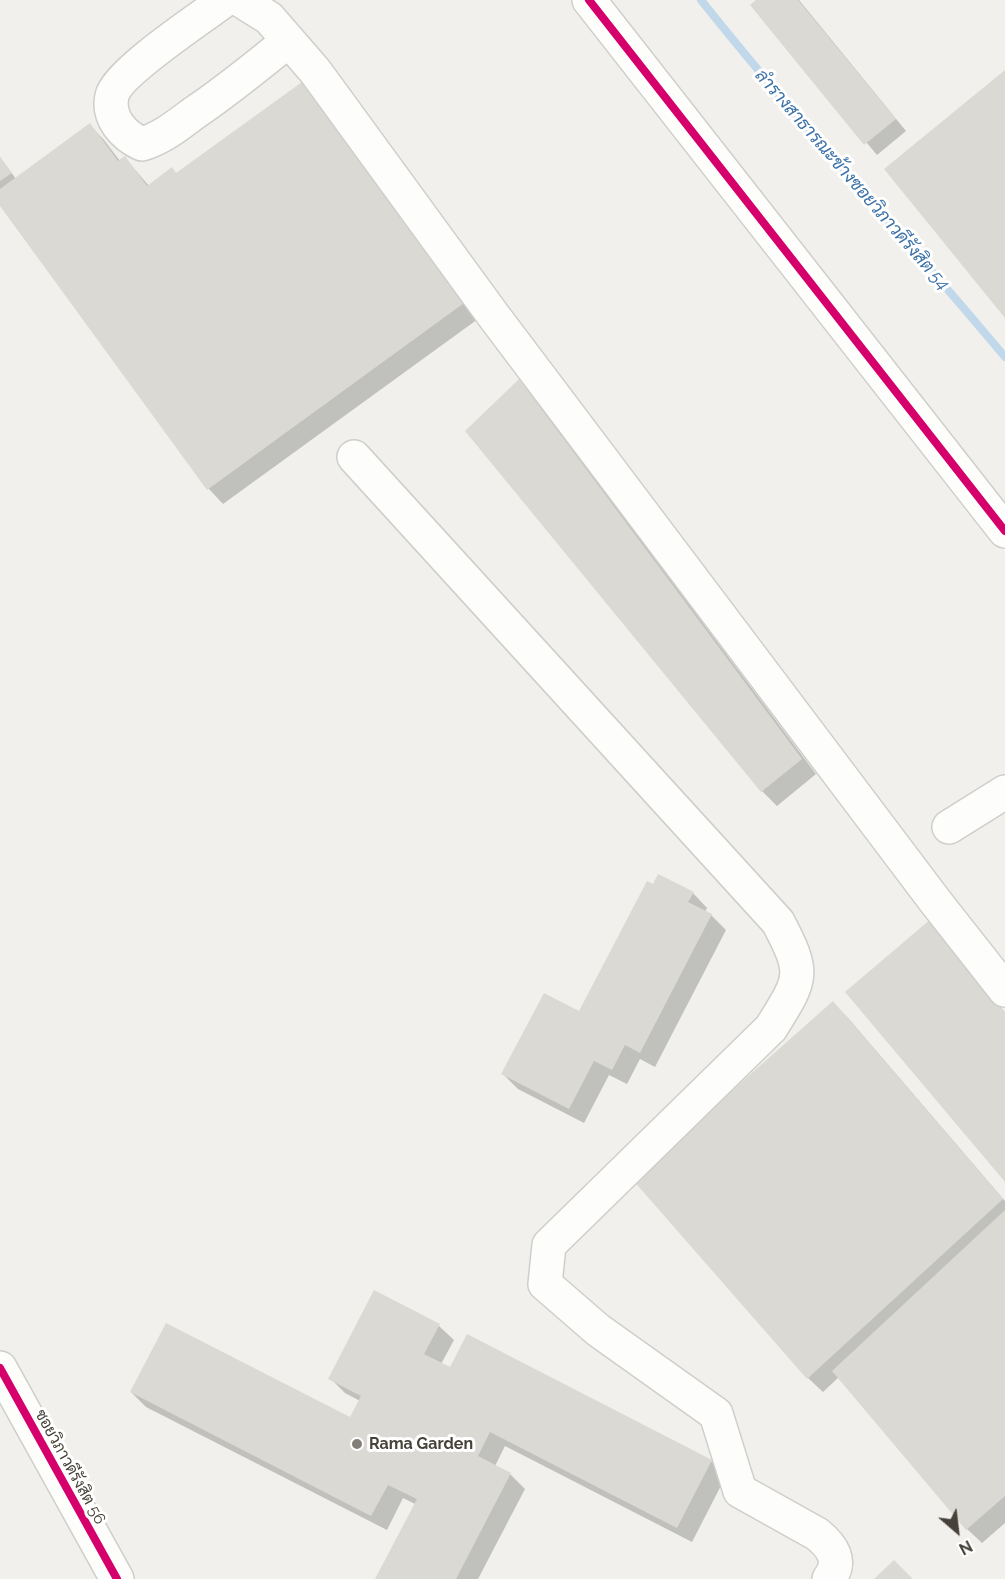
<!DOCTYPE html>
<html>
<head>
<meta charset="utf-8">
<style>
  body { margin:0 }
  #map { position:relative; width:1005px; height:1579px; overflow:hidden; background:#f1f0ec; font-family:Raleway,sans-serif }
  canvas { display:block }
  .north { position:absolute; left:927px; top:1501px; width:60px; height:60px; -webkit-text-stroke:4px #fff; paint-order:stroke; rotate:152deg; font-size:16px; font-weight:700; line-height:24px; text-align:center; color:#464239 }
  .north::after { content:''; display:block; margin:auto; width:21px; height:27px; background:#464239; clip-path:polygon(50% 0,100% 100%,50% 72%,0 100%) }
</style>
</head>
<body>
<div id="map">
<canvas width="1005" height="1579"></canvas>
<div class="north">N</div>
</div>
<script>
const context = document.querySelector('canvas').getContext('2d');
context.lineJoin = 'round';
function fill(path, color) {
  context.fillStyle = color;
  context.fill(path, 'evenodd');
}
function strokePath(path, color, width, dash) {
  context.strokeStyle = color;
  context.lineWidth = width;
  context.lineCap = dash ? 'butt' : 'round';
  context.setLineDash(dash || []);
  context.stroke(path);
}
function write(font, color, halo, rows, align = 'center') {
  context.font = font + ' Raleway,Sarabun,sans-serif';
  context.lineWidth = 6;
  context.setLineDash([]);
  context.textBaseline = 'middle';
  context.strokeStyle = halo;
  context.fillStyle = color;
  for (const [text, x, y, turn = 0] of rows) {
    context.save();
    context.translate(x, y);
    context.rotate((+turn || 0) * Math.PI / 180);
    context.textAlign = isNaN(turn) ? turn : align;
    if (halo) context.strokeText(text, 0, 0);
    context.fillText(text, 0, 0);
    context.restore();
  }
}
fill(new Path2D(`
  M 759,0 L 799,0 L 906,131 L 877,155 L 752,5 Z
  M 302,84 L 317,98 L 478,319 L 223,504 L 209,489 L 0,203 L 0,157 L 16,179 L 90,125 L 104,140 L 120,161 L 125,158 L 149,186 L 177,174 Z
  M 519,381 L 533,396 L 816,774 L 777,806 L 762,791 Z
  M 654,886 L 693,893 L 707,908 L 705,912 L 711,915 L 726,930 L 655,1067 L 640,1059 L 627,1084 L 609,1075 L 584,1123 L 518,1089 L 503,1074 L 580,1013 Z
  M 833,1003 L 848,1018 L 1005,1201 L 1005,1523 L 982,1543 L 967,1529 L 839,1377 L 823,1392 L 808,1378 Z
  M 439,1326 L 454,1340 L 441,1364 L 711,1461 L 726,1476 L 692,1542 L 505,1446 L 495,1466 L 510,1474 L 525,1489 L 478,1579 L 377,1579 L 415,1504 L 403,1498 L 387,1530 L 146,1407 L 131,1392 L 350,1419 L 360,1401 L 345,1393 L 330,1378 Z`), '#0003');
strokePath(new Path2D(`
  M 701,0 C 798,122 905,237 1005,357`), '#c1d7ea', 8);
fill(new Path2D(`
  M 756,0 L 798,0 L 896,119 L 864,145 L 750,5 Z
  M 1005,70 L 1005,318 L 884,169 Z
  M 302,82 L 464,303 L 207,490 L 0,206 L 0,189 L 90,123 L 118,161 L 125,156 L 147,186 L 172,167 L 176,173 Z
  M 0,157 L 12,173 L 0,181 Z
  M 519,379 L 802,759 L 761,792 L 465,431 Z
  M 658,874 L 694,892 L 688,902 L 712,914 L 640,1053 L 625,1045 L 612,1070 L 594,1061 L 569,1109 L 501,1074 L 544,993 L 579,1011 L 647,881 L 653,884 Z
  M 932,918 L 1005,1012 L 1005,1182 L 845,992 Z
  M 833,1001 L 1003,1199 L 807,1379 L 632,1179 Z
  M 1005,1210 L 1005,1496 L 966,1530 L 832,1371 Z
  M 374,1290 L 440,1324 L 424,1354 L 450,1367 L 467,1334 L 712,1460 L 677,1528 L 490,1432 L 478,1456 L 511,1473 L 456,1579 L 375,1579 L 417,1499 L 388,1485 L 371,1516 L 130,1392 L 166,1323 L 350,1417 L 361,1396 L 328,1379 Z
  M 894,1560 L 913,1579 L 874,1579 Z`), '#dbd9d4');
const minor = new Path2D(`
  M 225,0 C 202,17 117,73 112,96 C 107,118 124,136 142,144 C 162,138 178,125 194,113 C 227,91 257,66 288,41
  M 240,0 L 269,18 L 315,71 L 493,315 L 935,901 L 1005,990
  M 589,0 L 1005,531
  M 354,457 L 778,922 C 806,975 802,978 771,1028 L 549,1245 L 545,1284 L 598,1330 L 716,1414 L 740,1491 L 817,1534 C 832,1546 843,1561 829,1579
  M 949,827 L 1005,792
  M 0,1368 L 117,1579`);
strokePath(minor, '#cfceca', 36);
strokePath(minor, '#fdfdfc', 33);
strokePath(new Path2D(`
  M 589,0 L 1005,531
  M 0,1368 L 117,1579`), '#d6006c', 8);
for (const [x, y, r, color] of [
  [357,1444,6,"#827f78"]
]) {
  const dot = new Path2D();
  dot.arc(x, y, r, 0, 2 * Math.PI);
  context.fillStyle = color;
  context.fill(dot);
  strokePath(dot, '#fff', 2);
}
write('bold 16px', '#464239', '#fff', [
  ["Rama Garden",369,1444]
], 'left');
write('16px', '#464239', '#fff', [
  ["ซอยวิภาวดีรังสิต 56",70,1467,61]
]);
write('italic 18px', '#3d72a7', '#fff', [
  ["ลำรางสาธารณะข้างซอยวิภาวดีรังสิต 54",852,180,49]
]);
</script>
</body>
</html>
